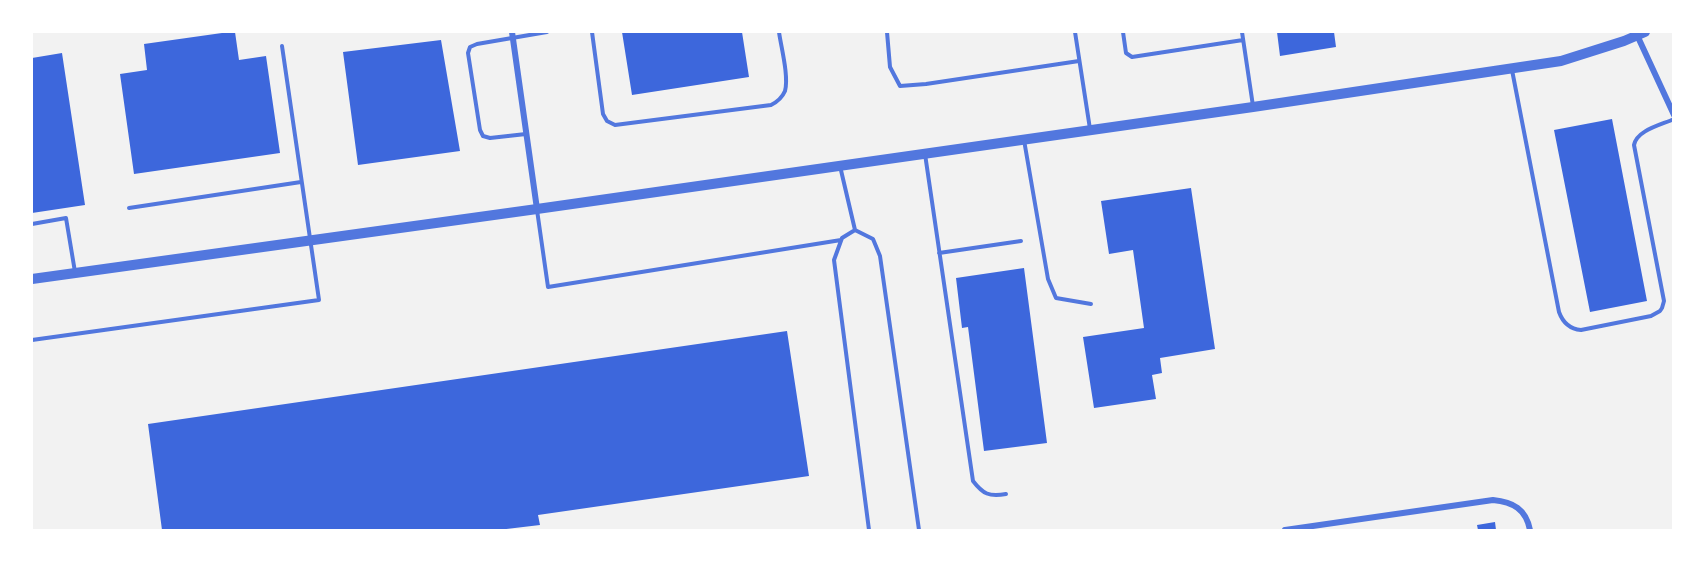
<!DOCTYPE html>
<html>
<head>
<meta charset="utf-8">
<style>
  body { margin:0 }
  #map { position:relative; width:1705px; height:562px; overflow:hidden; background:#f2f2f2; font-family:Figtree,sans-serif }
  canvas { display:block }
  .frame { position:absolute; inset:0; border:33px solid #fff; pointer-events:none }
</style>
</head>
<body>
<div id="map">
<canvas width="1705" height="562"></canvas>
<div class="frame"></div>
</div>
<script>
const context = document.querySelector('canvas').getContext('2d');
context.lineJoin = 'round';
function fill(path, color) {
  context.fillStyle = color;
  context.fill(path, 'evenodd');
}
function strokePath(path, color, width, dash) {
  context.strokeStyle = color;
  context.lineWidth = width;
  context.lineCap = dash ? 'butt' : 'round';
  context.setLineDash(dash || []);
  context.stroke(path);
}
fill(new Path2D(`
  M 229,32 L 235,32 L 239,60 L 266,56 L 280,153 L 134,174 L 120,74 L 147,70 L 144,44 Z
  M 622,32 L 742,32 L 749,77 L 632,95 Z
  M 1277,32 L 1334,32 L 1336,47 L 1280,56 Z
  M 441,40 L 460,151 L 358,165 L 343,52 Z
  M 62,53 L 85,205 L 32,213 L 32,58 Z
  M 1612,119 L 1647,301 L 1590,312 L 1554,130 Z
  M 1191,188 L 1215,349 L 1160,358 L 1162,373 L 1152,375 L 1156,399 L 1094,408 L 1083,337 L 1144,328 L 1133,250 L 1109,254 L 1101,201 Z
  M 1024,268 L 1047,443 L 984,451 L 968,327 L 962,328 L 956,278 Z
  M 787,331 L 809,476 L 538,515 L 540,525 L 498,530 L 162,530 L 148,424 Z
  M 1495,522 L 1496,530 L 1478,530 L 1477,525 Z`), '#3d67dc');
strokePath(new Path2D(`
  M 592,32 L 603,114 L 607,121 L 615,125 L 771,105 C 777,102 782,98 785,91 C 789,76 781,47 779,32
  M 887,32 L 890,67 L 900,86 L 926,84 L 1079,61
  M 1075,32 L 1090,129
  M 1123,32 L 1126,53 L 1132,57 L 1243,40
  M 1242,32 L 1253,106
  M 1512,70 L 1559,312 C 1563,323 1570,329 1581,330 L 1651,316 L 1660,311 L 1662,308 L 1664,301 L 1634,145 C 1637,130 1661,125 1674,119
  M 526,134 L 490,138 L 483,136 L 480,130 L 468,53 L 470,47 L 477,44 L 547,32
  M 1024,140 L 1048,279 L 1056,298 L 1091,304
  M 925,154 L 973,481 C 983,494 989,497 1006,494
  M 840,166 L 855,230 L 873,239 L 880,256 L 919,530
  M 129,208 L 301,182
  M 537,210 L 548,287 L 841,240
  M 32,224 L 66,218 L 75,272
  M 855,230 L 842,238 L 834,260 L 869,530
  M 939,253 L 1021,241
  M 32,340 L 319,300 L 282,46`), '#5277de', 4);
strokePath(new Path2D(`
  M 512,32 L 537,209
  M 1637,35 L 1674,115
  M 1285,530 L 1493,500 C 1513,502 1526,509 1530,530`), '#5277de', 6);
strokePath(new Path2D(`
  M 32,279 L 537,209 L 1253,107 L 1561,61 L 1624,41 L 1645,32`), '#5277de', 10);
</script>
</body>
</html>
